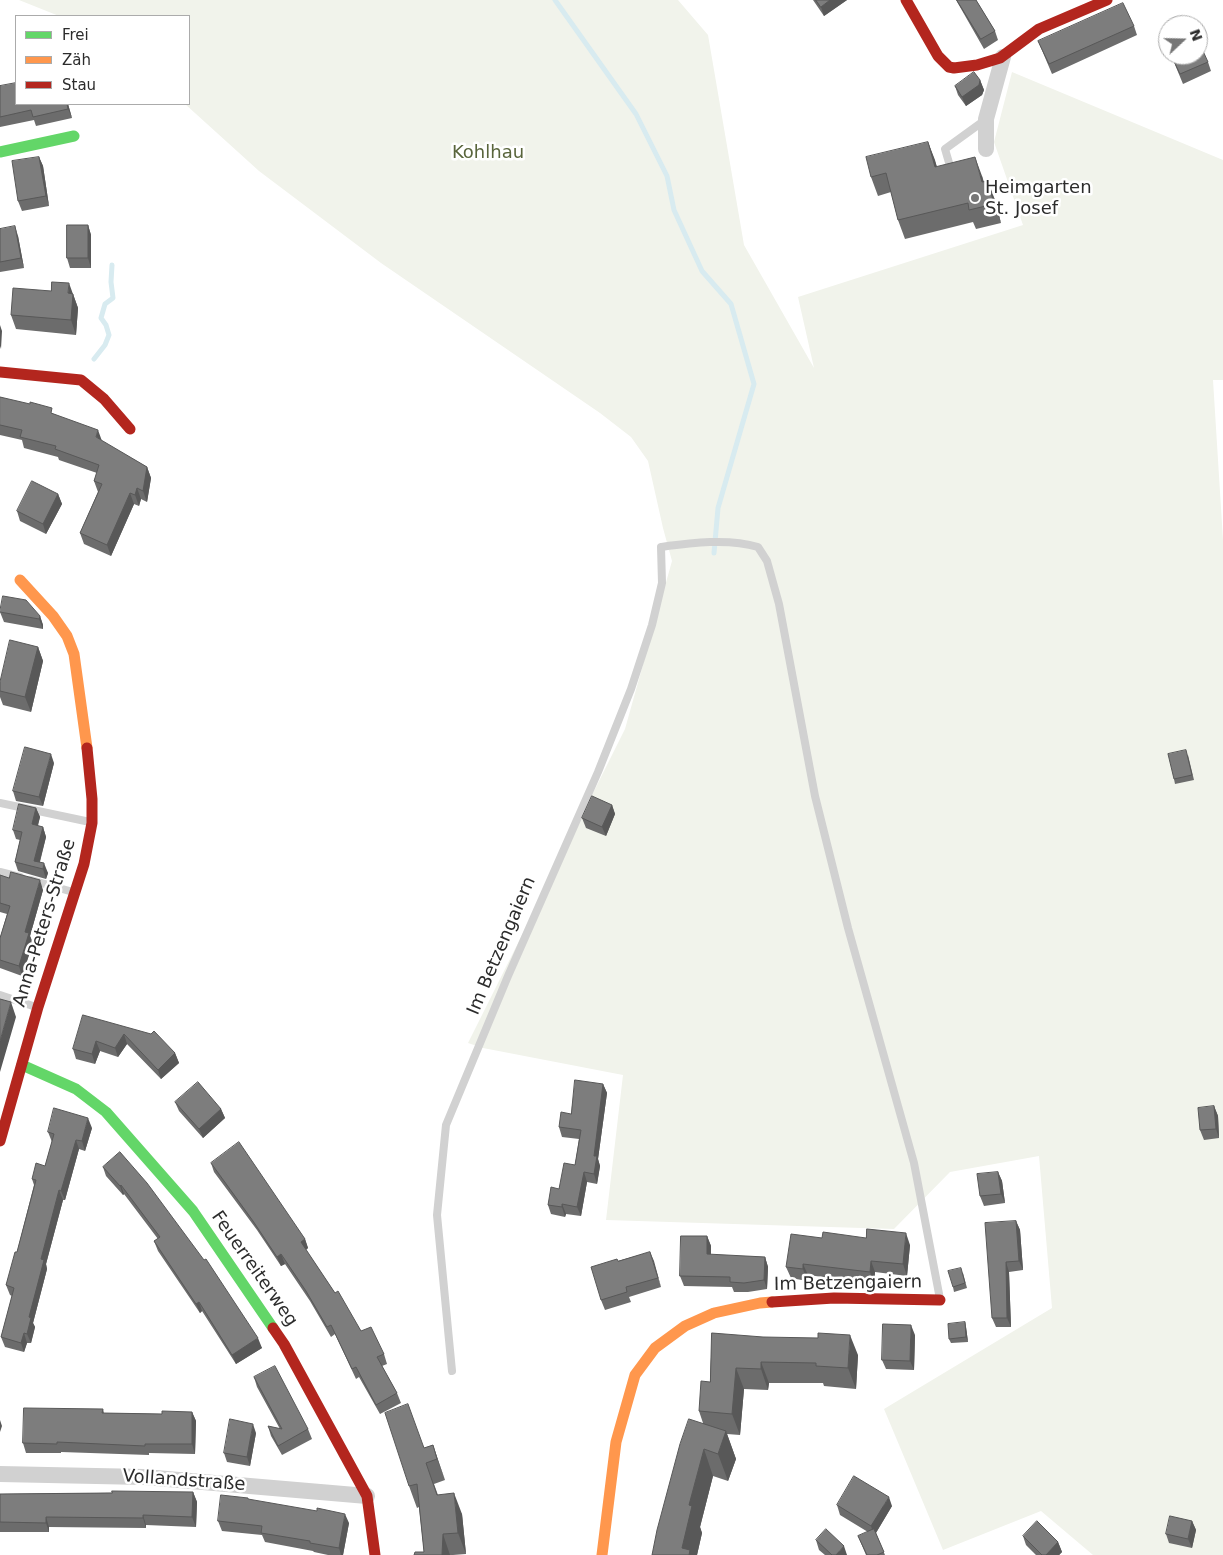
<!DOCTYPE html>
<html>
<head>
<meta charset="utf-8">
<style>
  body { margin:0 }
  #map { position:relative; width:1223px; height:1555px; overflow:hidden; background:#fff; font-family:"DejaVu Sans",sans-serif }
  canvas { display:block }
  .legend { position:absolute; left:15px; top:15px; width:175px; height:90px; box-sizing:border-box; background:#fff; border:1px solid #ababab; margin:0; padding:6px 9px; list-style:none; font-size:15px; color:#2c2c2c }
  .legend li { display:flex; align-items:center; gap:10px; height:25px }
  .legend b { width:25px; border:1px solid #ababab }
  .north { position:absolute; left:1158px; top:15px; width:50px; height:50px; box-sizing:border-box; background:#fff; border:1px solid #ababab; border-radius:50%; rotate:69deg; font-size:14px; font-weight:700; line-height:20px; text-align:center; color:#2c2c2c }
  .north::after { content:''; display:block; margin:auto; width:18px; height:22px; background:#767676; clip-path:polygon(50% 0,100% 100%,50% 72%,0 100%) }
</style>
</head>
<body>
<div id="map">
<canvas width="1223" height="1555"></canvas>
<ul class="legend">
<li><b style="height:6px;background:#63d668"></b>Frei</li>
<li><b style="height:6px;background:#ff974d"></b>Zäh</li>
<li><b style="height:6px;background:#b3261e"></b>Stau</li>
</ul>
<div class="north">N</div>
</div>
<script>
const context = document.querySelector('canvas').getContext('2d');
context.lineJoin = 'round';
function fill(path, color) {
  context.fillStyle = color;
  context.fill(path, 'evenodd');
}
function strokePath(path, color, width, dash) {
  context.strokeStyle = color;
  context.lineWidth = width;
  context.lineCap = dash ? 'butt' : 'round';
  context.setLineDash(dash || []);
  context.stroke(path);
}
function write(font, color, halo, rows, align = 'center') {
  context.font = font + ' "DejaVu Sans",sans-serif';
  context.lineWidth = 5;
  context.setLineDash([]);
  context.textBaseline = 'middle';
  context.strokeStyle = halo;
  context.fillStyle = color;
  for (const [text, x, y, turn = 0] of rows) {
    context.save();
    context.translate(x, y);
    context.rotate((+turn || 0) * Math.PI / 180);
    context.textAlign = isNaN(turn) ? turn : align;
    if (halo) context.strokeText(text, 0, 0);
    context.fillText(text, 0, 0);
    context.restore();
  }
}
fill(new Path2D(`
  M 19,0 L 678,0 L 708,35 L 744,245 L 814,368 L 798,297 L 1023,225 L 994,142 L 1012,72 L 1223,160 L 1223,380 L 1213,380 L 1223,540 L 1223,1555 L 1093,1555 L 1041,1511 L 943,1550 L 884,1409 L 1052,1308 L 1039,1156 L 950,1172 L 894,1229 L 606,1220 L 623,1075 L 483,1048 L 468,1043 L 625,729 L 672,561 L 663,528 L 648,461 L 631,437 L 600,413 L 381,263 L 259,171 L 185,104 L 189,104 L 189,16 L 59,16 Z`), '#f1f3eb');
strokePath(new Path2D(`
  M 555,0 L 636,114 L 667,176 L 674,210 L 702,271 L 731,304 L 754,384 L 718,508 L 714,553
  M 94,359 L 105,345 L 109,335 L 106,325 L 101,318 L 105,304 L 113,298 L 111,282 L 112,265`), '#d8ebf0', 5);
strokePath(new Path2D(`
  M 952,173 L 945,149 L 985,120
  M 0,803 L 90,822
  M 0,872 L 20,877
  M 31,880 L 73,892
  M 0,995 L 36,1007
  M 452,1371 L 437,1215 L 446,1125 L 508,976 L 598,772 L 631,689 L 652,625 L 662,583 L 661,547 C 691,543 728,538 758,547 L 767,561 L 779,604 L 815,796 L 848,928 L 914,1163 L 940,1299`), '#d1d1d1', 8);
strokePath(new Path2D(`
  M 986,149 L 986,119 L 1003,57
  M 0,1474 L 144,1477 L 367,1496`), '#d1d1d1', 16);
strokePath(new Path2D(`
  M 0,152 L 74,136
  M 22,1065 L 76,1089 L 106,1112 L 193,1211 L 273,1328`), '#63d668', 11);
strokePath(new Path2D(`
  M 20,580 L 53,616 L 67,636 L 74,654 L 87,748
  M 602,1555 L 616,1442 L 635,1375 L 655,1348 L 685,1326 L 714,1313 L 760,1303 L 772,1302`), '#ff974d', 11);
strokePath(new Path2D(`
  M 906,0 L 938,56 L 949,67 L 954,68 L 977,65 L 1000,58 L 1039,29 L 1107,0
  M 0,372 L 81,380 L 104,399 L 130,429
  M 0,1141 L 38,1007 L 84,864 L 92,823 L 92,799 L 87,748
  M 772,1302 L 834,1298 L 940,1300
  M 273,1328 L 284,1344 L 367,1496 L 375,1555`), '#b3261e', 11);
fill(new Path2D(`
  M 813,0 L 847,0 L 824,16 Z
  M 956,0 L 976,0 L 995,31 L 998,40 L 984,49 Z
  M 1134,26 L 1137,35 L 1052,74 L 1038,41 Z
  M 1171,55 L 1208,62 L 1211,71 L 1183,84 Z
  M 980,80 L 984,90 L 982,95 L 966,106 L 958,95 L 955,86 Z
  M 0,86 L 68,104 L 72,118 L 36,126 L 34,120 L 0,127 Z
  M 928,142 L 937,167 L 982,176 L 984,182 L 995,200 L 1001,223 L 976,229 L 973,222 L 905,239 L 898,220 L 891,192 L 878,196 L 871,177 Z
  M 39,157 L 43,166 L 49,206 L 22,211 L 18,201 Z
  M 88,225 L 91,235 L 91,268 L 70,268 L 67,258 Z
  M 0,229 L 18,236 L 24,268 L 0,272 Z
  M 73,294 L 78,308 L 76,335 L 16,329 L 11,315 Z
  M 0,397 L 54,414 L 147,467 L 151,478 L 147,502 L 141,499 L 139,506 L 134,504 L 111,556 L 84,544 L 80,533 L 98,492 L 94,481 L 97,473 L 59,460 L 58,457 L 24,448 L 22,440 L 0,435 Z
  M 58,494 L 62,504 L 46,534 L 20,521 L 17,511 Z
  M 0,612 L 40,616 L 43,625 L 43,629 L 4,622 Z
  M 38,647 L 43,661 L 31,712 L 3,705 L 0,697 L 0,682 Z
  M 1188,755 L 1194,780 L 1175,784 L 1174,779 Z
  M 54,763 L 43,806 L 16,801 L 13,791 Z
  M 612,805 L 615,814 L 606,836 L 586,828 L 582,818 Z
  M 36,808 L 40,817 L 38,826 L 43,827 L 46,837 L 40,862 L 48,873 L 46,879 L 18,871 L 15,862 L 20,840 L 16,839 L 13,830 Z
  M 0,875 L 43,890 L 30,936 L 33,943 L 22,976 L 0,968 L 0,938 L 7,914 L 0,912 Z
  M 83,1015 L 175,1053 L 179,1063 L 161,1079 L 127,1044 L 118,1057 L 100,1051 L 95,1064 L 76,1059 L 73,1049 Z
  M 603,1084 L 607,1093 L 598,1159 L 600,1166 L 597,1184 L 587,1182 L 581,1216 L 566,1214 L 565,1217 L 551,1214 L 548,1205 L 575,1165 L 579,1139 L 562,1137 L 559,1127 L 571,1114 Z
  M 175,1102 L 221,1109 L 225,1118 L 203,1138 L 179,1111 Z
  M 1214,1106 L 1218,1116 L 1219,1138 L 1204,1140 L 1200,1130 Z
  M 92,1128 L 85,1151 L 79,1149 L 65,1200 L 63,1200 L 46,1264 L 47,1269 L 33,1323 L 35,1327 L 31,1343 L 27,1343 L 24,1352 L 5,1347 L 1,1337 L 12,1296 L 10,1295 L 6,1285 L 17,1252 L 34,1185 L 32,1179 L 45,1166 L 52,1142 L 48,1132 Z
  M 120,1152 L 262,1348 L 236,1364 L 202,1311 L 200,1313 L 158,1251 L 154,1241 L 158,1239 L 124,1194 L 123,1195 L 106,1176 L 103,1167 Z
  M 211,1163 L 305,1239 L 308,1248 L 306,1250 L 335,1293 L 361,1331 L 384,1354 L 387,1364 L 382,1366 L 397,1393 L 401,1403 L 380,1414 L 359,1377 L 356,1379 L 335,1334 L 331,1337 L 310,1301 L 285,1264 L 281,1266 L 257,1230 L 214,1172 Z
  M 998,1172 L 1002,1181 L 1005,1203 L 984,1206 L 980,1196 Z
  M 1016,1221 L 1020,1230 L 1023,1270 L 1009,1272 L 1011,1327 L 996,1327 L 992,1318 Z
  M 707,1236 L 711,1246 L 711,1255 L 765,1257 L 768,1267 L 767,1289 L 748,1292 L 734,1292 L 732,1287 L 684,1286 L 680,1276 Z
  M 822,1238 L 910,1245 L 907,1276 L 875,1272 L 874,1284 L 808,1275 L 807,1281 L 791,1278 L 786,1267 Z
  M 650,1252 L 661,1287 L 629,1297 L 631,1302 L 605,1310 L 601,1300 L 618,1261 Z
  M 963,1273 L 967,1288 L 954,1292 L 953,1287 Z
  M 965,1322 L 966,1327 L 968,1342 L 951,1343 L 949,1339 Z
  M 712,1333 L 858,1355 L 856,1389 L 824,1386 L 823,1383 L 769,1383 L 768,1390 L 744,1389 L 740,1435 L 727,1434 L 736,1459 L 728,1481 L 713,1476 L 700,1527 L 702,1533 L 697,1555 L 652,1555 L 703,1423 L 699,1411 L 710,1382 Z
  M 915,1335 L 914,1370 L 886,1369 L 882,1360 Z
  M 254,1377 L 308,1429 L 312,1439 L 282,1455 L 271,1436 L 268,1426 L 280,1429 L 257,1387 Z
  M 103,1409 L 104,1413 L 162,1414 L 192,1412 L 196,1421 L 195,1454 L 149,1453 L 149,1455 L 61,1452 L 61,1453 L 26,1453 L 23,1443 Z
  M 256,1433 L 250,1466 L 227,1462 L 224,1453 Z
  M 433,1445 L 445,1480 L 434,1484 L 438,1495 L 462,1514 L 466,1554 L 453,1555 L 414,1555 L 424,1552 L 419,1507 L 417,1508 L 409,1486 L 424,1448 Z
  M 193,1492 L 197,1502 L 196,1527 L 146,1525 L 146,1528 L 49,1527 L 49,1532 L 0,1532 L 0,1494 Z
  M 248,1498 L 248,1500 L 349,1523 L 343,1555 L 328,1555 L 314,1552 L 313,1551 L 265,1542 L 262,1535 L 222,1531 L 218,1521 Z
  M 837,1505 L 892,1506 L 876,1533 L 885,1555 L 866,1555 L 858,1536 L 868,1532 L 840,1515 Z
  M 1192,1521 L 1196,1530 L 1192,1548 L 1169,1543 L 1166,1534 Z
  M 1023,1536 L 1058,1542 L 1062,1552 L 1059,1555 L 1036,1555 L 1026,1545 Z
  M 816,1540 L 847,1555 L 825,1555 L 819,1550 Z`), '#6c6c6c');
fill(new Path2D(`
  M 830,0 L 847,0 L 824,16 L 821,7 Z
  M 980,80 L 984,90 L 982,95 L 966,106 L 962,97 Z
  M 67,104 L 68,104 L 72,118 L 68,109 Z
  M 928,142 L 935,160 L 942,186 L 935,167 Z
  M 39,157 L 43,166 L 49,206 L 46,196 Z
  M 975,157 L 982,176 L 988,201 L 982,182 Z
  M 988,181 L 995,200 L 1001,223 L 994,204 Z
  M 88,225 L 91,235 L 91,268 L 88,258 Z
  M 15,226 L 18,236 L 24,268 L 21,258 Z
  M 69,283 L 78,308 L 76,335 L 71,320 L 68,293 Z
  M 0,325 L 2,331 L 1,349 L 0,346 Z
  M 98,430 L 102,441 L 96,437 Z
  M 147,467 L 151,478 L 147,502 L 143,491 Z
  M 137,488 L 141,499 L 139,506 L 135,495 Z
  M 130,493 L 134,504 L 111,556 L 107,545 Z
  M 58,494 L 62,504 L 46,534 L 43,524 Z
  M 40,616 L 43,625 L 43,629 L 39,619 Z
  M 38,647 L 43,661 L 31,712 L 25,697 Z
  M 51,754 L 54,763 L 43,806 L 39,797 Z
  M 612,805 L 615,814 L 606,836 L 602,827 Z
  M 36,808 L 40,817 L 35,834 L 32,824 Z
  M 43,827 L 46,837 L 38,868 L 34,861 Z
  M 44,863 L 48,873 L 46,879 L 43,869 Z
  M 40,880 L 43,890 L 30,936 L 33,943 L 22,976 L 19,966 L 25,932 Z
  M 11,1002 L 16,1017 L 0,1072 L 0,1041 Z
  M 124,1034 L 127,1044 L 118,1057 L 115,1048 Z
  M 96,1041 L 100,1051 L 95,1064 L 92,1054 Z
  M 175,1053 L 179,1063 L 161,1079 L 158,1070 Z
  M 603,1084 L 607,1093 L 598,1159 L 600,1166 L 597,1184 L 594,1174 L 594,1156 Z
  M 1214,1106 L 1218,1116 L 1219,1138 L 1216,1129 Z
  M 221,1109 L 225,1118 L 203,1138 L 199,1129 Z
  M 88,1118 L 92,1128 L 85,1151 L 82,1141 Z
  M 76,1140 L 79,1149 L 65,1200 L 61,1191 Z
  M 584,1172 L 587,1182 L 581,1216 L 577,1207 Z
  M 998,1172 L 1002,1181 L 1005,1203 L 1001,1194 Z
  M 121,1185 L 124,1194 L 123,1195 L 120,1186 Z
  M 59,1190 L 63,1200 L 46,1264 L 47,1269 L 33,1323 L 35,1327 L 31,1343 L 27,1334 L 29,1317 L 41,1259 Z
  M 562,1204 L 566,1214 L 565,1217 L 562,1207 Z
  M 1016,1221 L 1020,1230 L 1023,1270 L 1019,1261 Z
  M 906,1233 L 910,1245 L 907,1276 L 903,1264 Z
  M 707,1236 L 711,1246 L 711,1264 L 707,1254 Z
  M 305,1239 L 308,1248 L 304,1251 L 301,1242 Z
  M 650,1252 L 654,1261 L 661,1287 L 658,1278 Z
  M 281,1254 L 285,1264 L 281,1266 L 277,1257 Z
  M 765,1257 L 768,1267 L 767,1289 L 764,1280 Z
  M 871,1261 L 875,1272 L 874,1284 L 870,1272 Z
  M 1006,1262 L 1009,1272 L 1011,1327 L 1007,1318 Z
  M 803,1264 L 808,1275 L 807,1281 L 803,1269 Z
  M 199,1302 L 202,1311 L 200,1313 L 196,1304 Z
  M 965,1322 L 966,1327 L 968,1342 L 966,1337 Z
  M 911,1325 L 915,1335 L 914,1370 L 910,1361 Z
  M 24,1333 L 27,1343 L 24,1352 L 21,1343 Z
  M 850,1335 L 858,1355 L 856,1389 L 848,1368 Z
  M 258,1338 L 262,1348 L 236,1364 L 232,1355 Z
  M 761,1362 L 769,1383 L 768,1390 L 761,1369 Z
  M 736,1368 L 744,1389 L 740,1435 L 732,1414 Z
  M 192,1412 L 196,1421 L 195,1454 L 192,1444 Z
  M 0,1420 L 2,1426 L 0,1432 Z
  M 253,1424 L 256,1433 L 250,1466 L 247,1457 Z
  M 726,1431 L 736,1459 L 728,1481 L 718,1454 Z
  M 433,1445 L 440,1466 L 445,1480 L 437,1459 Z
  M 704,1449 L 713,1476 L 700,1527 L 702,1533 L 697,1555 L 684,1555 L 682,1548 L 689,1505 Z
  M 193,1492 L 197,1502 L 196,1527 L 192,1517 Z
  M 454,1493 L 462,1514 L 466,1554 L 458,1533 Z
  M 889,1497 L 892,1506 L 874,1536 L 871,1526 Z
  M 345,1514 L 349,1523 L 343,1555 L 341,1555 L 339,1548 Z
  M 143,1515 L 146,1525 L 146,1528 L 143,1518 Z
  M 46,1517 L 49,1527 L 49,1532 L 46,1523 Z
  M 1192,1521 L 1196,1530 L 1192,1548 L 1188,1539 Z
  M 443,1534 L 450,1555 L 442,1555 Z
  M 1058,1542 L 1062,1552 L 1059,1555 L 1046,1555 Z
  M 844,1546 L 847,1555 L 836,1555 Z`), '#585858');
const building = new Path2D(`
  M 816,0 L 830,0 L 821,7 Z
  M 957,0 L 976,0 L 995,31 L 981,39 Z
  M 1123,3 L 1134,26 L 1049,64 L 1038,41 Z
  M 1198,40 L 1208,62 L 1180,74 L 1171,55 L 1198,55 Z
  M 974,72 L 980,80 L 979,85 L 962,97 L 955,86 Z
  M 16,83 L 16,104 L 67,104 L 68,109 L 33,117 L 31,110 L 0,117 L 0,86 Z
  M 928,142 L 935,167 L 975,157 L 982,182 L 988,181 L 994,204 L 969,210 L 968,203 L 898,220 L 886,173 L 871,177 L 866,157 Z
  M 39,157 L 46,196 L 18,201 L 12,161 Z
  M 67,225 L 88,225 L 88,258 L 67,258 Z
  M 15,226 L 21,258 L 0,262 L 0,229 Z
  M 52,282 L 69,283 L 68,293 L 73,294 L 71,320 L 11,315 L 13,288 L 51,291 Z
  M 0,397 L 30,404 L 30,402 L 52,408 L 51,413 L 98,430 L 96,437 L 147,467 L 143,491 L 137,488 L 135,495 L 130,493 L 107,545 L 80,533 L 102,484 L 94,481 L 99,465 L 55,449 L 56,446 L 20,437 L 22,430 L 0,425 Z
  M 32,481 L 58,494 L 43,524 L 17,511 Z
  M 3,596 L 26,600 L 40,616 L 39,619 L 0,612 Z
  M 10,640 L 38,647 L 25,697 L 0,691 L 0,682 Z
  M 25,747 L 51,754 L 39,797 L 13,791 Z
  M 1186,750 L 1192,775 L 1174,779 L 1168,754 Z
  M 592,796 L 612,805 L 602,827 L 582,818 Z
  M 19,804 L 36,808 L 32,824 L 43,827 L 34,861 L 44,863 L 43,869 L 15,862 L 22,832 L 13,830 Z
  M 11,872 L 40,880 L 25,932 L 29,933 L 19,966 L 0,960 L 0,938 L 10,906 L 0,903 L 0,875 L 9,878 Z
  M 0,999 L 11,1002 L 0,1041 Z
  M 83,1015 L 151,1034 L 154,1031 L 175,1053 L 158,1070 L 124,1034 L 115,1048 L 96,1041 L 92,1054 L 73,1049 Z
  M 575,1080 L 603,1084 L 594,1156 L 597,1156 L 594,1174 L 584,1172 L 577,1207 L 562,1204 L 562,1207 L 548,1205 L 551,1187 L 559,1189 L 564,1163 L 575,1165 L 581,1130 L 559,1127 L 561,1112 L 571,1114 Z
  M 198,1082 L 221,1109 L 199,1129 L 175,1102 Z
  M 1214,1106 L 1216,1129 L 1200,1130 L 1198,1108 Z
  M 54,1108 L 88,1118 L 82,1141 L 76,1140 L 61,1191 L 59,1190 L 41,1259 L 44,1260 L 29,1317 L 31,1318 L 27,1334 L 24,1333 L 21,1343 L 1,1337 L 14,1288 L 6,1285 L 15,1252 L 17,1252 L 36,1180 L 32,1179 L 36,1163 L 45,1166 L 54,1134 L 48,1132 Z
  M 239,1142 L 305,1239 L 301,1242 L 335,1293 L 338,1291 L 361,1331 L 371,1327 L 384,1354 L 377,1357 L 397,1393 L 376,1405 L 356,1367 L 352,1369 L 331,1325 L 327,1327 L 306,1291 L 281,1254 L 277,1257 L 253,1221 L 211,1163 Z
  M 120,1152 L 147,1183 L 204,1260 L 206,1259 L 258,1338 L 232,1355 L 199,1302 L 196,1304 L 154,1241 L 160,1237 L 121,1185 L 120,1186 L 103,1167 Z
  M 998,1172 L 1001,1194 L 980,1196 L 977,1174 Z
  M 1016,1221 L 1019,1261 L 1006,1262 L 1007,1318 L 992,1318 L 985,1223 Z
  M 867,1229 L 906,1233 L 903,1264 L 871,1261 L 870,1272 L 803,1264 L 803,1269 L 786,1267 L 791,1234 L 822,1238 L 823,1232 L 866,1238 Z
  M 681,1236 L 707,1236 L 707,1254 L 765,1257 L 764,1280 L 744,1283 L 730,1282 L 730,1277 L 680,1276 Z
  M 650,1252 L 658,1278 L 626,1287 L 627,1292 L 601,1300 L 591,1267 L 617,1259 L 618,1261 Z
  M 961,1268 L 965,1283 L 953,1287 L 948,1271 Z
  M 965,1322 L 966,1337 L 949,1339 L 948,1324 Z
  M 883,1324 L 911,1325 L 910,1361 L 882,1360 Z
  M 712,1333 L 763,1337 L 818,1338 L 818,1333 L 850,1335 L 848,1368 L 816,1366 L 816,1363 L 761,1362 L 761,1369 L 736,1368 L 732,1414 L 699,1411 L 701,1381 L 710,1382 Z
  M 275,1366 L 308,1429 L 278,1446 L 268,1426 L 282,1429 L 254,1377 Z
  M 408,1404 L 424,1448 L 433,1445 L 437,1459 L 426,1463 L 437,1495 L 454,1493 L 458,1533 L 443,1534 L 442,1555 L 414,1555 L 415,1552 L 424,1552 L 417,1484 L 409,1486 L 385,1413 Z
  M 24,1408 L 103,1409 L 102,1413 L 162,1414 L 162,1411 L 192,1412 L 192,1444 L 145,1444 L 145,1446 L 57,1442 L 57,1444 L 23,1443 Z
  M 230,1419 L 253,1424 L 247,1457 L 224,1453 Z
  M 689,1419 L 726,1431 L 718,1454 L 704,1449 L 689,1505 L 692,1506 L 682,1548 L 690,1550 L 689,1555 L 652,1555 L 657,1530 L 680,1444 Z
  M 854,1476 L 889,1497 L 871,1526 L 837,1505 Z
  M 112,1491 L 193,1492 L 192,1517 L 143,1515 L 143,1518 L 46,1517 L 46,1523 L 0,1522 L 0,1494 L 112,1493 Z
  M 221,1495 L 248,1498 L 248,1499 L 317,1511 L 317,1508 L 345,1514 L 339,1548 L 310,1543 L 310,1541 L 261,1533 L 262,1526 L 218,1521 Z
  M 1170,1516 L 1192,1521 L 1188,1539 L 1166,1534 Z
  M 1037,1521 L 1058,1542 L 1046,1555 L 1042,1555 L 1023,1536 Z
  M 826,1529 L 844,1546 L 836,1555 L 832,1555 L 816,1540 Z
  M 874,1529 L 884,1552 L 877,1555 L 867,1555 L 858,1536 Z`);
fill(building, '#7d7d7d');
strokePath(building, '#585858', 1);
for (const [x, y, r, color] of [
  [975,198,5,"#767676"]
]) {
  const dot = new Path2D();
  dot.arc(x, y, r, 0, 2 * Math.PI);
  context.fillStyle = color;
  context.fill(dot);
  strokePath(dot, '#fff', 2);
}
write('18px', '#59653c', '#fff', [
  ["Kohlhau",488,153]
]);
write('18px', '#2c2c2c', '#fff', [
  ["Heimgarten",985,188],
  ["St. Josef",985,209]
], 'left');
write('18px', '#2c2c2c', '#fff', [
  ["Anna-Peters-Straße",45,923,-73],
  ["Im Betzengaiern",502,946,-67],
  ["Feuerreiterweg",254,1269,55],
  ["Im Betzengaiern",848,1284,-1],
  ["Vollandstraße",184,1481,4]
]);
</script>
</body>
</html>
